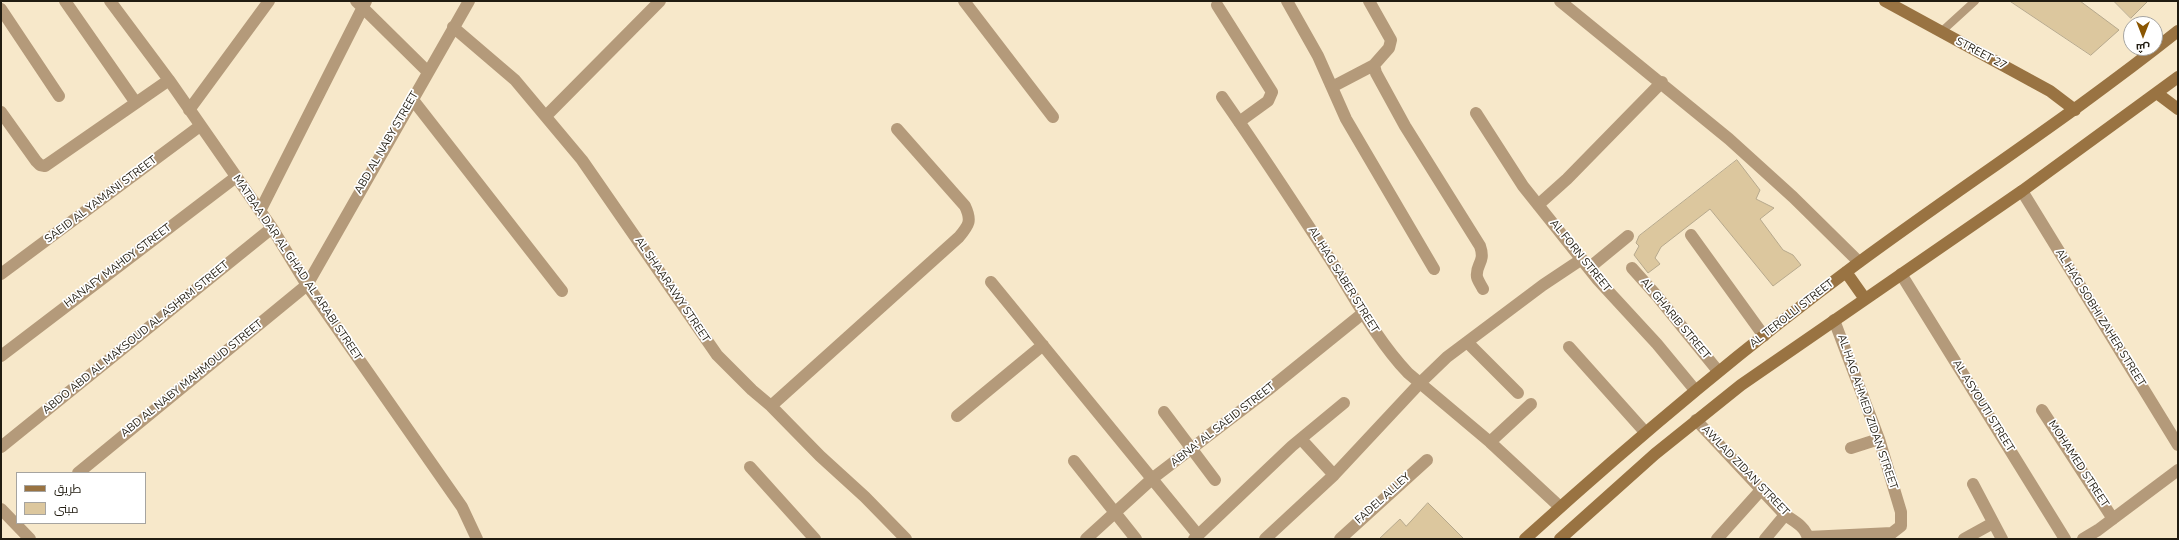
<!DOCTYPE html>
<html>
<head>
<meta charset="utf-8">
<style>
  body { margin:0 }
  #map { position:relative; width:2179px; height:540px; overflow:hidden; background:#f7e8ca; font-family:"Nunito Sans",Cairo,sans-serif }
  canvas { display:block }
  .frame { position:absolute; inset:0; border:2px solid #211c11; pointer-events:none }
  .legend { position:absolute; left:16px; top:472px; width:130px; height:52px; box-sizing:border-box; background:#fff; border:1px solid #a6a4a0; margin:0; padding:5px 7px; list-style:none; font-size:12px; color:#211c11 }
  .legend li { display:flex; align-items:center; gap:8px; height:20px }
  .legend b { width:20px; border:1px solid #a6a4a0 }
  .north { position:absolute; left:2123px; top:16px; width:40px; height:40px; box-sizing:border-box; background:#fff; border:1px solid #a6a4a0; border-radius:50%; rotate:180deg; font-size:11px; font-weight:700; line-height:16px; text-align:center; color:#211c11 }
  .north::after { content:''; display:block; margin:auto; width:14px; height:18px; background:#8a5602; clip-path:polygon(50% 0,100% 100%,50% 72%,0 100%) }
</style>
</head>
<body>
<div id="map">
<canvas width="2179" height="540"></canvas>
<div class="frame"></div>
<ul class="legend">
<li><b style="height:5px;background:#997342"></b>طريق</li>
<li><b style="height:11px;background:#dcc79e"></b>مبنى</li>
</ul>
<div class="north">ش</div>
</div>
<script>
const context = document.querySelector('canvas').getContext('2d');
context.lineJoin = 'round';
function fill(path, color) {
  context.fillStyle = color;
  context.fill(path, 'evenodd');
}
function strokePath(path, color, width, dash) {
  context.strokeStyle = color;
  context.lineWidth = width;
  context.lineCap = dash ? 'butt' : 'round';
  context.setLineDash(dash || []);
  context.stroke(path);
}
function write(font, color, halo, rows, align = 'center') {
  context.font = font + ' "Nunito Sans",sans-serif';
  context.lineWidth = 3.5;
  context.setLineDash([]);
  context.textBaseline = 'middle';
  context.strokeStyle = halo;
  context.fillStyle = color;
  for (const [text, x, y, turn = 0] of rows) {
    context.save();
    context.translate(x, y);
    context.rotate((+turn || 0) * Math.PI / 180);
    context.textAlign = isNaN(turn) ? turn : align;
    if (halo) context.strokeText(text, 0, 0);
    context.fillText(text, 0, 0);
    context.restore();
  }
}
const building = new Path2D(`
  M 2010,1 L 2080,1 L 2119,30 L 2091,55 Z
  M 2114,1 L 2148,1 L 2131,18 Z
  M 1737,160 L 1760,190 L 1756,199 L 1774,208 L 1760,219 L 1783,250 L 1793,255 L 1801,265 L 1773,286 L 1710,209 L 1661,247 L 1655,258 L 1660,264 L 1648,273 L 1634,255 L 1639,246 L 1636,243 L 1639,236 Z
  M 1428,503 L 1464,539 L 1379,539 L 1400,519 L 1406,526 Z`);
fill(building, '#dcc79e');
strokePath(building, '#b6a88c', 1);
strokePath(new Path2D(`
  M 1941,32 L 1975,1`), '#b49a7a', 8);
strokePath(new Path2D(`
  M 65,1 L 136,103
  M 110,1 L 169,80 L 272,228 L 307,285 L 462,507 L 477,539
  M 356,1 L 428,72
  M 964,1 L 1053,117
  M 1287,1 L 1318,56 L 1346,119 L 1434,269
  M 1369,1 L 1391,40 L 1389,48 L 1374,65 L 1376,73 L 1405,126 L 1480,246 C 1486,263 1475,264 1477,277 C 1478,281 1481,285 1483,289
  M 1560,1 L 1729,139 L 1793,197 L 1859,262
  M 1217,5 L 1272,92 L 1268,101 L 1239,122
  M 1,9 L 59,96
  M 453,27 L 515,80 L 582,160 L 717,355 L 752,390 L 771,406 L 820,456 L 865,497 L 906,539
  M 1332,87 L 1374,65
  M 1222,97 C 1259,150 1295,205 1330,259 C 1355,298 1376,339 1408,373 L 1490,442 L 1560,507
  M 413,100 L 562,291
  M 189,110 L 269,1
  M 1,112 L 36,161 L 40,165 L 45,166 L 169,80
  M 1476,113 L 1523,186 L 1598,280 L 1657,344 L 1695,390
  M 546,116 L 660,1
  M 2022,191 L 2178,445
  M 1538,205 L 1567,179 L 1662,82
  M 260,211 L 366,1
  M 1691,235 L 1764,336
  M 1589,268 L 1628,236
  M 1632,268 L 1657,296 L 1718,371
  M 1,274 L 200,126
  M 1901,274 L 2065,539
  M 991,282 L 1198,535
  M 1467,342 L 1518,393
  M 1569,347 L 1645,432
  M 1,356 L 236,177
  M 771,406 L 959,237 C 969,225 972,221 965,206 L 897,129
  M 2042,410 L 2113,519
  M 1164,412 L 1215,480
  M 957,416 L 1043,345
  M 1696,420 L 1785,515 C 1794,521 1806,527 1808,539
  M 1301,439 L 1334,475
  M 1490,442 L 1531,404
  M 1,447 L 272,228
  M 1851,448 L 1879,439
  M 1074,461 L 1136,539
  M 750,467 L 815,539
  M 78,473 L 307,285 L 469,1
  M 1973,484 L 2002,539
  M 1,509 L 30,539
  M 1808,537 L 1892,533 L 1901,526 L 1901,512 L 1879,439 L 1834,320
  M 1086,539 L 1153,478 L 1268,390 L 1362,314
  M 1194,539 L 1292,446 L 1344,403
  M 1265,539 L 1334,475 L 1420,383 L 1447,357 L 1543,285 L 1582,259
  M 1340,539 L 1427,460
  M 1717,539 L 1761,490
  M 1765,539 L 1785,515
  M 1964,539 L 1993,523
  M 2083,539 L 2098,530 L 2178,470`), '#b49a7a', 12);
strokePath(new Path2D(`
  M 1885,1 L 2050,91 L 2075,110
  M 2158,94 L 2178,109
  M 1846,272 L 1865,299
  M 1525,539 C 1632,442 1742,349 1858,263 C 1964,185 2075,113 2178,31
  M 1560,539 L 1655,454 L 1741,385 L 2022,191 L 2178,77`), '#997342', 12);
write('11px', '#211c11', '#fff', [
  ["STREET 27",1981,54,28],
  ["ABD AL NABY STREET",387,143,-60],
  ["SAEID AL YAMANI STREET",101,200,-37],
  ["AL FORN STREET",1580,256,51],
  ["HANAFY MAHDY STREET",118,266,-37],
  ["MATBAA DAR AL GHAD AL ARABI STREET",297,268,56],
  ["AL HAG SABER STREET",1343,280,58],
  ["AL SHAARAWY STREET",672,290,56],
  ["AL TEROLLI STREET",1792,314,-38],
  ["AL HAG SOBHI ZAHER STREET",2100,318,58],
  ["AL GHARIB STREET",1675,319,50],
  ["ABDO ABD AL MAKSOUD AL ASHRM STREET",136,338,-39],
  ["ABD AL NABY MAHMOUD STREET",192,379,-39],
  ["AL ASYOUTI STREET",1983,406,58],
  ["AL HAG AHMED ZIDAN STREET",1867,412,71],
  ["ABNA' AL SAEID STREET",1223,425,-38],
  ["MOHAMED STREET",2078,464,57],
  ["AWLAD ZIDAN STREET",1745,471,46],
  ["FADEL ALLEY",1383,499,-42]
]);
</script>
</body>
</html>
